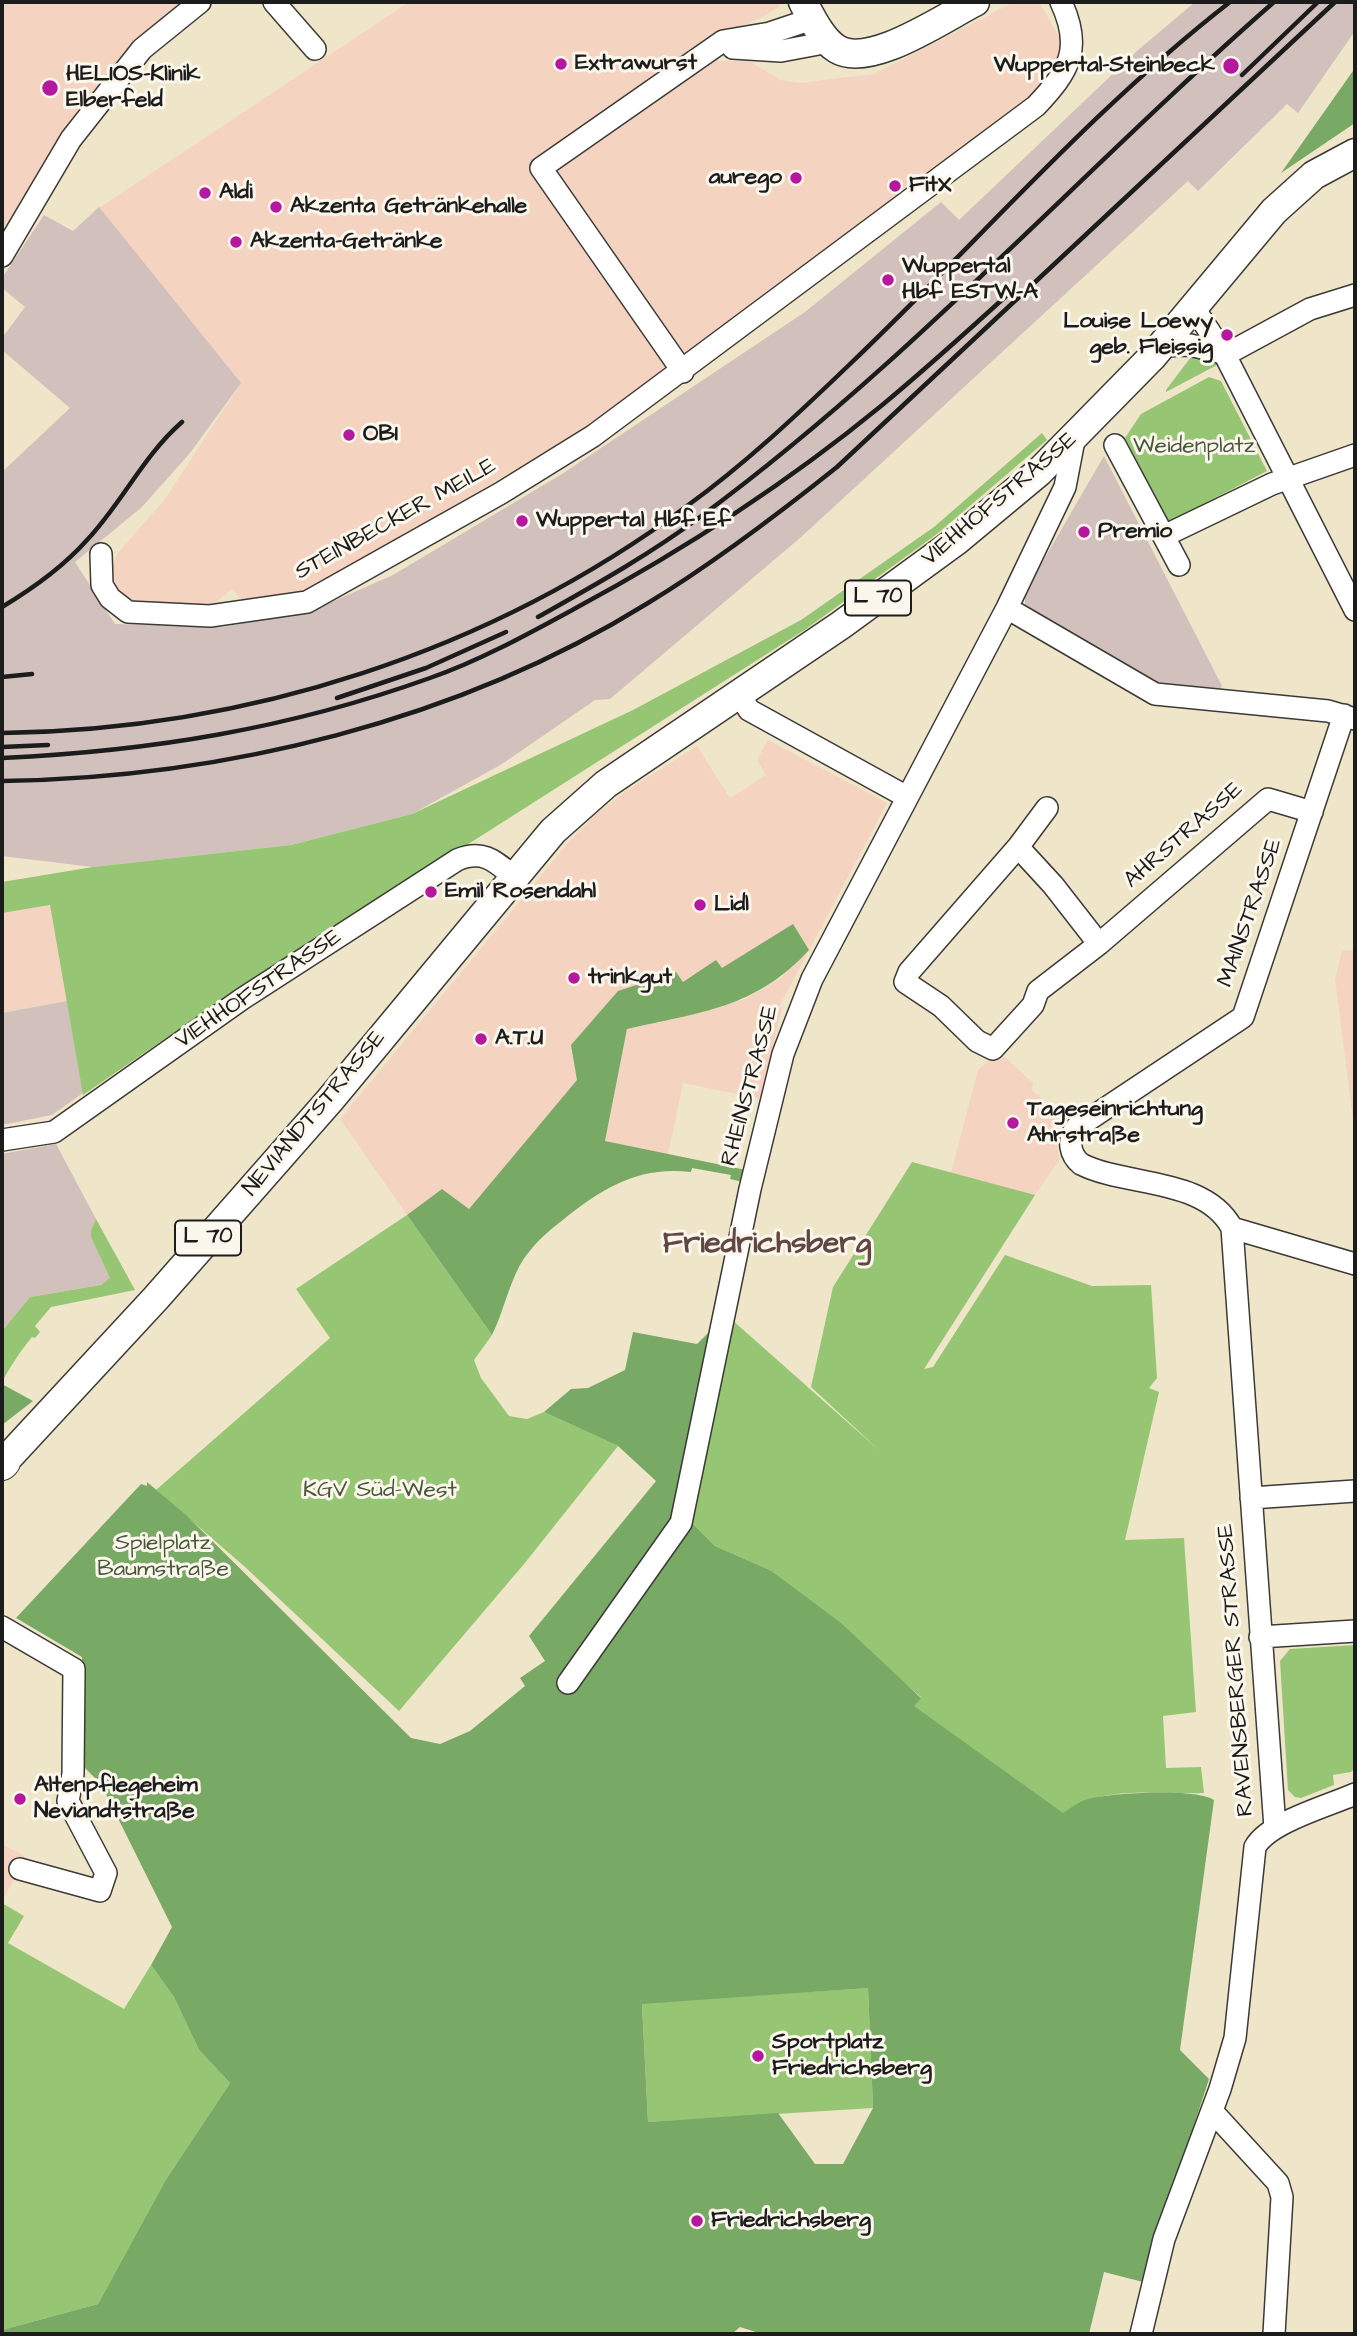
<!DOCTYPE html>
<html>
<head>
<meta charset="utf-8">
<style>
  body { margin:0 }
  #map { position:relative; width:1357px; height:2336px; overflow:hidden; background:#efe5c8; font-family:"Architects Daughter",sans-serif }
  canvas { display:block }
  .frame { position:absolute; inset:0; border:4px solid #1c1c1c; pointer-events:none }
</style>
</head>
<body>
<div id="map">
<canvas width="1357" height="2336"></canvas>
<div class="frame"></div>
</div>
<script>
const context = document.querySelector('canvas').getContext('2d');
context.lineJoin = 'round';
function fill(path, color) {
  context.fillStyle = color;
  context.fill(path, 'evenodd');
}
function strokePath(path, color, width, dash) {
  context.strokeStyle = color;
  context.lineWidth = width;
  context.lineCap = dash ? 'butt' : 'round';
  context.setLineDash(dash || []);
  context.stroke(path);
}
function write(font, color, halo, rows, align = 'center') {
  context.font = font + ' "Architects Daughter",sans-serif';
  context.lineWidth = 6;
  context.setLineDash([]);
  context.textBaseline = 'middle';
  context.strokeStyle = halo;
  context.fillStyle = color;
  for (const [text, x, y, turn = 0] of rows) {
    context.save();
    context.translate(x, y);
    context.rotate((+turn || 0) * Math.PI / 180);
    context.textAlign = isNaN(turn) ? turn : align;
    if (halo) context.strokeText(text, 0, 0);
    context.fillText(text, 0, 0);
    context.restore();
  }
}
fill(new Path2D(`
  M 2,2 L 181,2 L 134,41 L 61,134 L 8,228 L 2,222 Z
  M 409,2 L 780,2 L 779,7 L 762,17 L 714,39 L 718,61 L 749,61 L 781,80 L 800,83 L 874,74 L 1014,2 L 1039,2 L 1060,38 L 1062,53 L 1056,69 L 1025,103 L 620,407 L 305,594 L 244,602 L 232,589 L 209,608 L 134,605 L 117,591 L 113,581 L 112,567 L 117,554 L 165,499 L 241,383 L 99,208 Z
  M 768,740 L 887,803 L 779,1007 L 782,1008 L 761,1099 L 683,1083 L 668,1155 L 605,1142 L 627,1029 L 746,999 L 781,978 L 799,961 L 721,969 L 716,961 L 683,982 L 676,972 L 577,1080 L 469,1209 L 442,1189 L 407,1215 L 340,1119 L 567,844 L 595,815 L 626,791 L 697,746 L 730,798 L 766,775 L 757,760 Z
  M 50,905 L 67,1001 L 2,1013 L 2,913 Z
  M 1355,950 L 1355,1135 L 1335,979 L 1342,951 Z
  M 999,1052 L 1033,1083 L 1032,1090 L 1064,1119 L 1056,1144 L 1060,1159 L 1035,1195 L 951,1173 L 978,1070 Z
  M 2,1844 L 26,1857 L 2,1901 Z`), '#f5d3c1');
fill(new Path2D(`
  M 1195,2 L 1355,2 L 1355,31 L 1298,113 L 1287,104 L 1198,191 L 1188,181 L 800,538 L 610,699 L 595,700 L 502,764 L 412,814 L 291,845 L 93,867 L 2,856 L 2,472 L 70,408 L 2,350 L 2,338 L 25,307 L 2,288 L 2,278 L 44,215 L 73,231 L 99,207 L 241,383 L 190,453 L 142,507 L 75,562 L 115,624 L 222,627 L 309,612 L 393,575 L 562,474 L 805,312 L 941,202 L 959,220 L 1137,51 Z
  M 1104,456 L 1222,686 L 1218,692 L 1159,688 L 1025,607 L 1025,592 Z
  M 67,1001 L 83,1093 L 52,1115 L 2,1125 L 2,1013 Z
  M 56,1144 L 96,1219 L 91,1230 L 91,1237 L 111,1278 L 101,1285 L 30,1297 L 2,1331 L 2,1154 Z`), '#d1c0bc');
fill(new Path2D(`
  M 1194,353 L 1219,364 L 1166,392 L 1166,390 Z
  M 1209,377 L 1221,381 L 1267,471 L 1169,522 L 1125,438 L 1141,414 Z
  M 1042,433 L 1047,440 L 937,534 L 806,629 L 192,1020 L 83,1095 L 50,905 L 2,913 L 2,882 L 93,867 L 291,845 L 412,814 L 633,710 L 801,620 L 934,527 Z
  M 912,1162 L 1035,1195 L 924,1369 L 933,1367 L 1005,1255 L 1092,1286 L 1151,1285 L 1157,1378 L 1149,1388 L 1159,1392 L 1125,1540 L 1184,1538 L 1196,1712 L 1163,1716 L 1166,1768 L 1201,1767 L 1204,1793 C 1157,1795 1102,1784 1063,1814 L 913,1706 L 921,1697 L 770,1570 L 715,1546 L 691,1522 L 731,1319 L 880,1451 L 811,1387 L 833,1287 Z
  M 407,1215 L 492,1335 L 474,1360 L 481,1378 L 509,1416 L 527,1419 L 544,1412 L 618,1446 L 524,1564 L 399,1711 L 244,1566 L 156,1490 L 330,1338 L 296,1289 Z
  M 96,1219 L 135,1290 L 51,1307 L 35,1326 L 40,1332 L 35,1338 L 32,1337 C 19,1353 10,1367 2,1382 L 2,1331 L 30,1297 L 101,1285 L 110,1278 L 91,1237 L 91,1230 Z
  M 1355,1645 L 1355,1768 L 1351,1772 L 1333,1775 L 1334,1785 L 1301,1798 L 1295,1797 L 1288,1790 L 1280,1661 L 1290,1649 Z
  M 2,1903 L 24,1916 L 8,1943 L 124,2009 L 151,1965 L 174,1997 L 199,2050 L 230,2083 L 165,2181 L 98,2304 L 2,2330 Z
  M 868,1988 L 873,2108 L 648,2122 L 642,2003 Z`), '#96c573');
fill(new Path2D(`
  M 1355,68 L 1355,123 L 1281,173 Z
  M 793,924 L 809,950 C 755,1009 700,1012 627,1029 L 605,1141 L 746,1170 L 743,1182 L 730,1179 L 731,1175 L 692,1168 L 691,1172 C 639,1166 604,1187 564,1219 C 547,1232 531,1246 520,1265 C 508,1287 503,1313 492,1335 L 407,1215 L 442,1189 L 469,1209 L 577,1080 L 571,1045 L 618,991 L 676,972 L 683,982 L 716,960 L 722,968 Z
  M 711,1330 L 691,1522 L 715,1546 L 770,1570 L 841,1623 L 921,1698 L 914,1706 L 1063,1813 C 1072,1807 1081,1800 1092,1798 C 1116,1793 1195,1788 1214,1800 L 1180,2050 L 1209,2079 L 1143,2282 L 1104,2272 L 1089,2334 L 762,2334 L 740,2327 L 732,2334 L 2,2334 L 2,2330 L 98,2304 L 165,2181 L 230,2083 L 199,2050 L 174,1997 L 151,1965 L 172,1927 L 101,1784 L 82,1765 L 82,1657 L 16,1618 L 141,1484 L 147,1486 L 147,1482 L 186,1515 L 411,1738 L 440,1744 L 470,1731 L 525,1686 L 520,1678 L 545,1661 L 529,1636 L 656,1481 L 618,1446 L 544,1412 L 571,1389 L 588,1388 L 625,1370 L 633,1332 L 697,1344 ZM 868,1988 L 873,2108 L 843,2164 L 815,2164 L 778,2113 L 648,2122 L 642,2004 Z
  M 2,1384 L 33,1401 L 2,1425 Z`), '#78aa65');
const minor = new Path2D(`
  M 274,2 L 315,49
  M 733,48 L 781,51 L 829,42
  M 2,256 L 71,139 L 142,49 L 200,2
  M 1192,305 L 1225,355 L 1355,610
  M 1160,346 L 1190,345 L 1223,353
  M 1225,355 L 1310,309 L 1355,295
  M 683,372 L 541,168 L 723,41 L 770,33 L 812,19
  M 1115,445 L 1179,565
  M 1166,535 L 1272,484 L 1355,455
  M 101,554 L 102,585 L 110,598 L 128,612 L 210,616 L 307,602 L 501,493 L 593,436 L 1036,106 C 1069,71 1083,49 1061,2
  M 1007,608 L 1155,694 L 1328,711 L 1355,719
  M 740,695 L 749,710 L 907,797
  M 1047,808 L 1018,847 L 909,972 L 905,982 L 941,1006 L 977,1041 L 993,1049 L 1033,1005 L 1038,991 L 1099,944 L 1268,799 L 1312,812
  M 1018,847 L 1053,885 L 1099,944
  M 2,1140 L 54,1132 L 242,999 L 457,860 C 483,849 495,861 514,877
  M 1232,1228 L 1355,1264
  M 1251,1498 L 1355,1491
  M 2,1627 L 74,1669 L 73,1774 L 68,1801 L 106,1873 L 100,1891 L 20,1869
  M 1260,1637 L 1355,1631
  M 568,1683 L 681,1523 L 750,1189 L 783,1054 L 812,979 L 1007,608 L 1065,487 L 1074,440
  M 1275,1828 L 1232,1228 C 1205,1177 1126,1187 1081,1164 C 1070,1155 1067,1140 1076,1128 L 1243,1017 L 1344,715
  M 1212,2111 L 1278,2183 L 1282,2197 L 1274,2334
  M 1141,2334 L 1164,2239 L 1220,2089 L 1235,2038 L 1255,1847 C 1269,1822 1328,1806 1355,1794`);
const major = new Path2D(`
  M 803,2 C 811,17 822,40 837,49 C 870,69 943,18 975,2
  M 4,1462 L 156,1298 L 330,1100 L 553,831 L 606,784 L 841,625 L 956,541 L 1039,472 L 1152,357 L 1274,211 L 1314,175 L 1355,153`);
const highway = new Path2D(`
  M 2,1464 L 4,1462`);
strokePath(minor, '#3c3a36', 24);
strokePath(major, '#3c3a36', 31);
strokePath(highway, '#3c3a36', 34);
strokePath(minor, '#fff', 21);
strokePath(major, '#fff', 28);
strokePath(highway, '#fff', 32);
strokePath(new Path2D(`
  M 1242,75 L 1318,2
  M 2,607 C 32,589 63,567 87,540 C 122,503 143,456 182,422
  M 538,617 C 593,586 649,555 700,517 C 907,365 1081,171 1274,2
  M 2,677 L 32,674
  M 337,698 L 426,668 L 506,632
  M 2,733 C 247,730 490,652 687,506 C 745,464 798,414 849,365 C 976,244 1091,110 1230,2
  M 2,747 L 48,745
  M 2,758 C 151,751 288,729 430,678 C 479,661 528,634 574,609 C 682,551 786,484 881,406 C 927,368 971,328 1015,288
  M 2,781 C 224,778 458,721 648,603 C 714,563 777,515 837,467 L 1335,2`), '#1c1c1c', 4.5);
for (const [x, y, r, color] of [
  [561,64,7,"#b5179e"],
  [1231,66,9,"#b5179e"],
  [50,88,9,"#b5179e"],
  [796,178,7,"#b5179e"],
  [895,186,7,"#b5179e"],
  [205,193,7,"#b5179e"],
  [276,207,7,"#b5179e"],
  [236,242,7,"#b5179e"],
  [888,280,7,"#b5179e"],
  [1227,335,7,"#b5179e"],
  [349,435,7,"#b5179e"],
  [522,521,7,"#b5179e"],
  [1084,532,7,"#b5179e"],
  [431,892,7,"#b5179e"],
  [700,905,7,"#b5179e"],
  [574,978,7,"#b5179e"],
  [481,1039,7,"#b5179e"],
  [1013,1123,7,"#b5179e"],
  [20,1799,7,"#b5179e"],
  [758,2056,7,"#b5179e"],
  [697,2221,7,"#b5179e"]
]) {
  const dot = new Path2D();
  dot.arc(x, y, r, 0, 2 * Math.PI);
  context.fillStyle = color;
  context.fill(dot);
  strokePath(dot, '#fbf7ec', 2.5);
}
for (const [x, y, w] of [
  [878,598,66],
  [208,1238,66]
]) {
  const box = new Path2D();
  box.roundRect(x - w / 2, y - 17.5, w, 35, 5);
  context.fillStyle = '#fbf7ec';
  context.fill(box);
  strokePath(box, '#1c1c1c', 2);
}
write('bold 21px', '#1c1c1c', null, [
  ["L 70",878,598],
  ["L 70",208,1238]
]);
write('bold 23px', '#1c1c1c', '#fbf7ec', [
  ["Extrawurst",575,64],
  ["Wuppertal-Steinbeck",1215,66,"right"],
  ["HELIOS-Klinik",66,75],
  ["Elberfeld",66,101],
  ["aurego",782,178,"right"],
  ["FitX",909,186],
  ["Aldi",219,193],
  ["Akzenta Getränkehalle",290,207],
  ["Akzenta-Getränke",250,242],
  ["Wuppertal",902,267],
  ["Hbf ESTW-A",902,293],
  ["Louise Loewy",1213,322,"right"],
  ["geb. Fleissig",1213,348,"right"],
  ["OBI",363,435],
  ["Wuppertal Hbf Ef",536,521],
  ["Premio",1098,532],
  ["Emil Rosendahl",445,892],
  ["Lidl",714,905],
  ["trinkgut",588,978],
  ["A.T.U",495,1039],
  ["Tageseinrichtung",1027,1110],
  ["Ahrstraße",1027,1136],
  ["Altenpflegeheim",34,1786],
  ["Neviandtstraße",34,1812],
  ["Sportplatz",772,2043],
  ["Friedrichsberg",772,2069],
  ["Friedrichsberg",711,2221]
], 'left');
write('23px', '#47573a', '#fbf7ec', [
  ["Weidenplatz",1194,447],
  ["KGV Süd-West",380,1491],
  ["Spielplatz",163,1544],
  ["Baumstraße",163,1570]
]);
write('23px', '#1c1c1c', '#fbf7ec', [
  ["VIEHHOFSTRASSE",1000,500,-40],
  ["STEINBECKER MEILE",396,520,-29],
  ["AHRSTRASSE",1184,836,-41],
  ["MAINSTRASSE",1251,913,-71],
  ["VIEHHOFSTRASSE",259,990,-34],
  ["RHEINSTRASSE",751,1086,-75],
  ["NEVIANDTSTRASSE",315,1114,-50],
  ["RAVENSBERGER STRASSE",1237,1670,-94]
]);
write('bold 30px', '#614743', '#fbf7ec', [
  ["Friedrichsberg",767,1246]
]);
</script>
</body>
</html>
